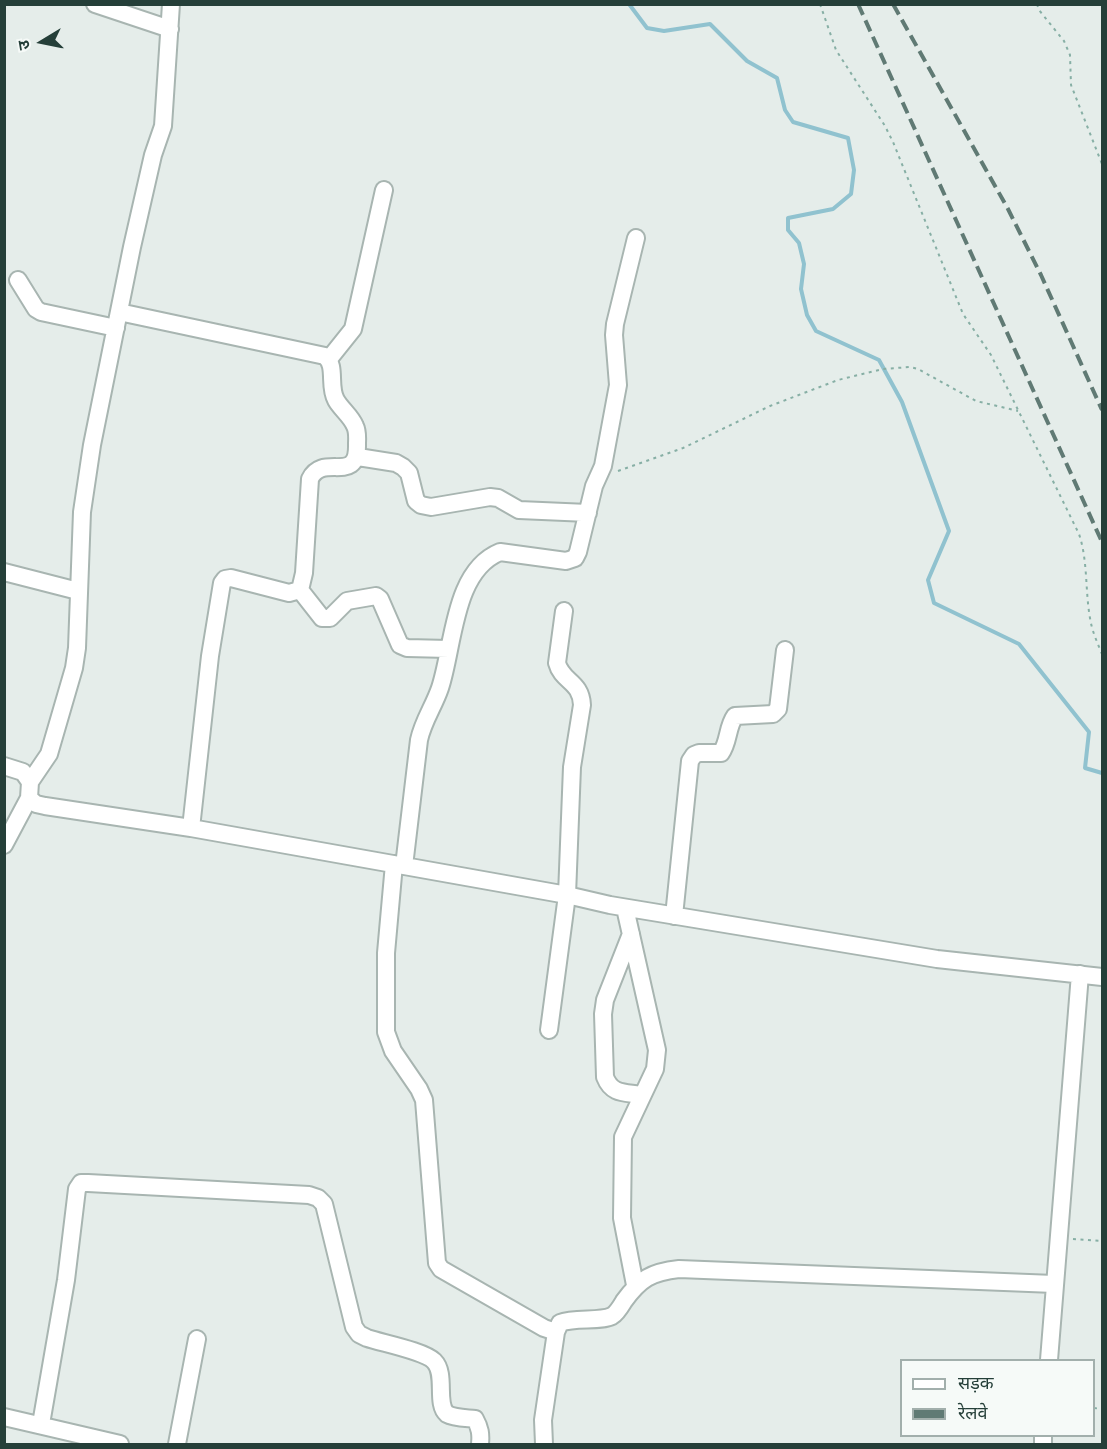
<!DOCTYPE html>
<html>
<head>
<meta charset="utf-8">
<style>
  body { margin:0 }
  #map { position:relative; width:1107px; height:1449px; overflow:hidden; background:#e5edea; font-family:"Roboto Condensed","Noto Sans Devanagari",sans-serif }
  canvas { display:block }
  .frame { position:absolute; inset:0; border:6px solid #253f39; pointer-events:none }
  .legend { position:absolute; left:900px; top:1359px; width:195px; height:78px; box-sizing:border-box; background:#f6faf8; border:2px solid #a2afac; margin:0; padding:8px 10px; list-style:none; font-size:18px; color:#253f39 }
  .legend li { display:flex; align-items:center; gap:12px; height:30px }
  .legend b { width:30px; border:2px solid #a2afac }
  .north { position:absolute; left:12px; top:12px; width:60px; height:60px; -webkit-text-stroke:4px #f6faf8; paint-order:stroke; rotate:260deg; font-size:16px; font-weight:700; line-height:24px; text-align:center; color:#253f39 }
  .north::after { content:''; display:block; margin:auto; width:21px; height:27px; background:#253f39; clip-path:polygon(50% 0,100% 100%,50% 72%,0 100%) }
</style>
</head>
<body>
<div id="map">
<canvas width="1107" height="1449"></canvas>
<div class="frame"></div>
<ul class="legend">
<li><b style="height:8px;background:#fff"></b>सड़क</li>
<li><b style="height:8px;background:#607a74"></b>रेलवे</li>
</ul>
<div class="north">उ</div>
</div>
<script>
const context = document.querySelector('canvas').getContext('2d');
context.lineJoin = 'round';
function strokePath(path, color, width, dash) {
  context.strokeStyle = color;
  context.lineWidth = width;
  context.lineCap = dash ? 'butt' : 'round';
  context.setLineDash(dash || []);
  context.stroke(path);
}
strokePath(new Path2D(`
  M 629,4 L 647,28 L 664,31 L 710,24 L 747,61 L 777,78 L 785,110 L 793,122 L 848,138 L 854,170 L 851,194 L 833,209 L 788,218 L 788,230 L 799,243 L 804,264 L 801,289 L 807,315 L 816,331 L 879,360 L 902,402 L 949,531 L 928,580 L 934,603 L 1019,644 L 1089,732 L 1085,768 L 1102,773`), '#90c2cf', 4);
const minor = new Path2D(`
  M 95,4 L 170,29
  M 18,280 L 36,309 L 41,312 L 116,328
  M 119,312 L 325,356 C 337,366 328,386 336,400 C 341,409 351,416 355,426 C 358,432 357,439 357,444 C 358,486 323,452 310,479 L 304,573 L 300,590 L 289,593 L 231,578 L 225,579 L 222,583 L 210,656 L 191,828
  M 329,359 L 353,329 L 384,190
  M 358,457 L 396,463 L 403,467 L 409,473 L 416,501 L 421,505 L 431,507 L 490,497 L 498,498 L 519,510 L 588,513
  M 4,572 L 78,591
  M 300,590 L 322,618 L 330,618 L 347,601 L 376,596 L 380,599 L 400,645 L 407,648 L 449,649
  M 4,766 L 23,772 L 30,782 L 29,798 L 36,804 L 45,806 L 191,828 L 567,895 L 610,905 L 937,959 L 1102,977
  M 30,782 L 49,754 L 74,668 L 77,648 L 82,512 L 92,445 L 132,247 L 153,155 L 163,126 L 171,4
  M 4,845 L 29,798
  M 394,864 L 386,953 L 386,1032 L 393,1051 L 419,1089 L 424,1100 L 437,1263 L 441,1269 L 544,1328 L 556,1332
  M 404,866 L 419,740 C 423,721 434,706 440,688 C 454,646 453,571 500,552 L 566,561 L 575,558 L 578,552 L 594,486 L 603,466 L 618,385 L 614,335 L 615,324 L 636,238
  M 625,908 L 657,1050 L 655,1069 L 623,1137 L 622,1218 L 635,1285
  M 674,916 L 690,761 L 694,755 L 699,753 L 721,753 C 729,742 727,727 735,716 L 773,714 L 778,709 L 785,650
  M 631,934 L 605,1000 L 603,1014 L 605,1077 C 612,1095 625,1092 642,1095
  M 549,1030 L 567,895 L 572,767 L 582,705 C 581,681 562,682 557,663 L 564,611
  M 1049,1360 L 1080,974
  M 4,1417 L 120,1444
  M 41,1424 L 66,1280 L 77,1189 L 81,1183 L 88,1183 L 309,1195 L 318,1198 L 324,1204 L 354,1327 L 359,1334 L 367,1338 C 382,1343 424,1351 434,1361 C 447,1374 435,1404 447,1414 C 454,1418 467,1418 475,1419 C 480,1428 481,1434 480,1444
  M 177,1444 L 197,1339
  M 544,1444 L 543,1420 L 556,1332 L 560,1323 C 575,1317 600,1322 612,1316 C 617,1313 621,1306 624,1301 C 640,1279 651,1272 679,1269 L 1054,1284
  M 1043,1444 L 1043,1436`);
strokePath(minor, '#a8b5b1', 20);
strokePath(new Path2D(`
  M 820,4 L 836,50 L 885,126 L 893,142 L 963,314 L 991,355 L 1079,534 C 1088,561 1085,590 1090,618 C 1092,631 1097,642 1102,654
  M 1037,4 L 1039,10 L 1064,41 L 1070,55 L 1071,85 L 1102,164
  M 618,471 L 683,448 L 770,406 L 838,380 L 883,369 L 910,367 L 918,369 L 976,401 L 1018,411
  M 1073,1239 L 1102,1241
  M 1094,1408 L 1102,1409`), '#87afa5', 2, [3, 4.5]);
strokePath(minor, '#fff', 16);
strokePath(new Path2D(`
  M 858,4 L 1102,542
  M 893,4 L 1008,209 L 1041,275 L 1102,410`), '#607a74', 4, [12, 6]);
</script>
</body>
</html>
